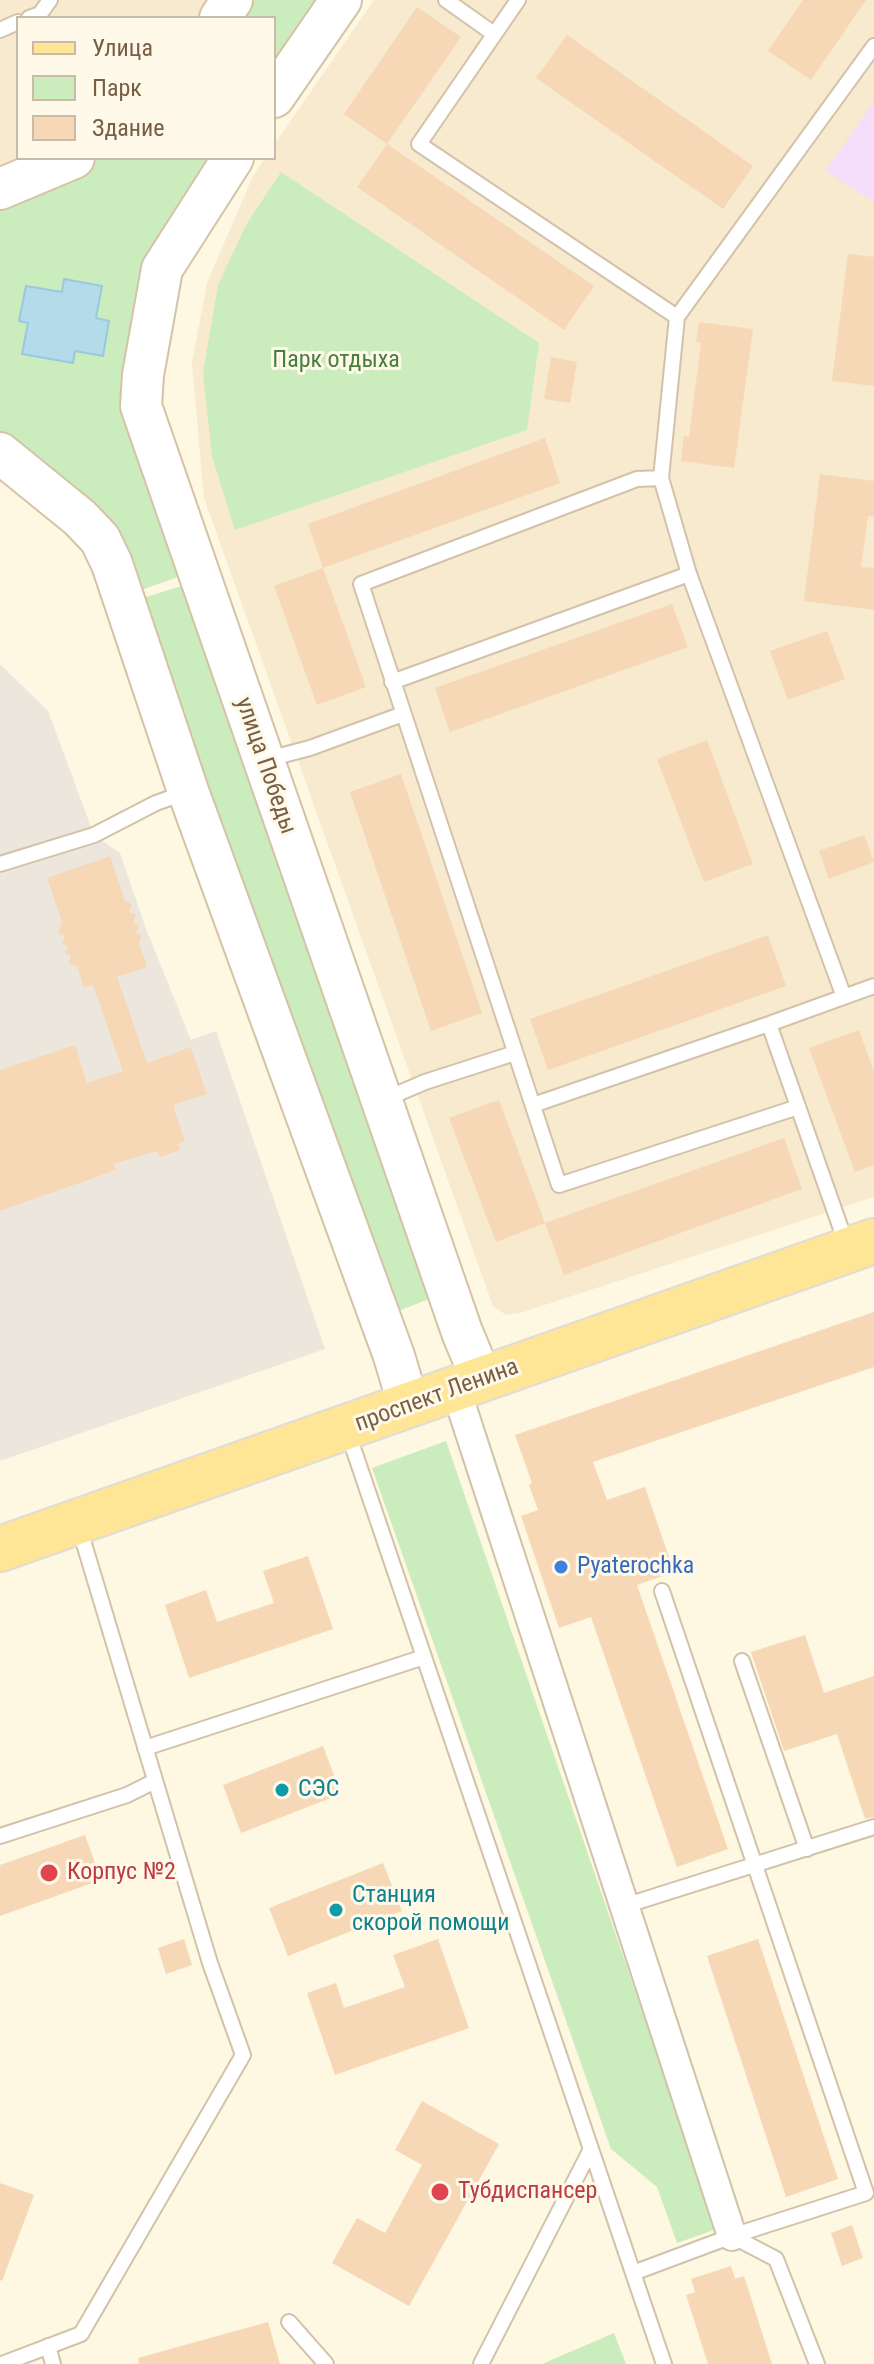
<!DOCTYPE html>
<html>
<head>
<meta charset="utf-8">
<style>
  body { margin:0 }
  #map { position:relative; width:874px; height:2364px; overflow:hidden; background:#fef7e1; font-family:"Roboto Condensed",sans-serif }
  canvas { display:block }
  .legend { position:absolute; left:16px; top:16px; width:260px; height:144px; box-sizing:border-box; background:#fff9e9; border:2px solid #c9bba7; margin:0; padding:10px 14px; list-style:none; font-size:24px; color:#785e45 }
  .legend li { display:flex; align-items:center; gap:16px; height:40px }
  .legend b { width:40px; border:2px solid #c9bba7 }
</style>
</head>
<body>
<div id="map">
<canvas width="874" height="2364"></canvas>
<ul class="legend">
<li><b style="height:10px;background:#ffe697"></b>Улица</li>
<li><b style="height:22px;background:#cbedbe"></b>Парк</li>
<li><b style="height:22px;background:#f6d8b6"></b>Здание</li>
</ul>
</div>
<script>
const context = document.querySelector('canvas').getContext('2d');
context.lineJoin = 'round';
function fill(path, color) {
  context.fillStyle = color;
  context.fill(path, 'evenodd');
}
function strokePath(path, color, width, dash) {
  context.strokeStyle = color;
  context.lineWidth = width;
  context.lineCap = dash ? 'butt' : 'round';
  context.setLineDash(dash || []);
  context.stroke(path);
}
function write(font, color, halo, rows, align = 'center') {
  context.font = font + ' "Roboto Condensed",sans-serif';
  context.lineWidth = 6;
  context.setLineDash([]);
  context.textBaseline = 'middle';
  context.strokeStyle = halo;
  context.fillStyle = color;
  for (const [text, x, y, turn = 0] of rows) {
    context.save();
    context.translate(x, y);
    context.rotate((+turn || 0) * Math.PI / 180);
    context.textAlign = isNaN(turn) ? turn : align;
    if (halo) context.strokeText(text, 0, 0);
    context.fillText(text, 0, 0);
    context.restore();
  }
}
fill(new Path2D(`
  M 0,0 L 217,0 L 204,18 L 18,18 L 19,158 L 0,167 Z
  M 374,0 L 874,0 L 874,1197 L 520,1313 L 506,1315 L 493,1306 L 204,498 L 192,363 L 207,283 L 253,176 L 265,158 L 274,158 L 274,145 Z`), '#f7eacf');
fill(new Path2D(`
  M 0,664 L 48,711 L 94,835 L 120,853 L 146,929 L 191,1040 L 216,1031 L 325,1349 L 0,1461 Z`), '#ede6dd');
fill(new Path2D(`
  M 874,102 L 874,202 L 825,171 Z`), '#f4defa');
fill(new Path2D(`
  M 251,0 L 322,0 L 274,70 L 274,18 L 238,18 Z
  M 101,158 L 213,158 L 128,397 L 190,573 L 135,592 L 0,434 L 0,204 Z
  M 281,172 L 539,343 L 527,430 L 235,530 L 212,456 L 203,373 L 218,285 L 246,225 Z
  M 188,584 L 437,1296 L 385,1316 L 136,600 Z
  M 446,1441 L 717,2229 L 677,2243 L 657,2187 L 611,2149 L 372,1468 Z
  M 614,2333 L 626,2364 L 542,2364 Z`), '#cbedbe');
const water = new Path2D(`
  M 64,279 L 102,286 L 96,318 L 109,321 L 103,356 L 75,351 L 73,363 L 22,354 L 28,323 L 19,321 L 26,286 L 62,292 Z`);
fill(water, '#b4dbe9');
strokePath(water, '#99c9dc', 2);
fill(new Path2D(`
  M 803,0 L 866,0 L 811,80 L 768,51 Z
  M 417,7 L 461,37 L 387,144 L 344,114 Z
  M 567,35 L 753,166 L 723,209 L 536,78 Z
  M 387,144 L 594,286 L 564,330 L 357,187 Z
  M 848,254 L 874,257 L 874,386 L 832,381 Z
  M 699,322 L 753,329 L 734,468 L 681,461 L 684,436 L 689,437 L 701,343 L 696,342 Z
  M 551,357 L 577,362 L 570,403 L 544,399 Z
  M 545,438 L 560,483 L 323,568 L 308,524 Z
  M 820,474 L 874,481 L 874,517 L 868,516 L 861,567 L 874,568 L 874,610 L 804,601 Z
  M 323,568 L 366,687 L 317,705 L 274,586 Z
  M 672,604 L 688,647 L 450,732 L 435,688 Z
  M 827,631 L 845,679 L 788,700 L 770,651 Z
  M 707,740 L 753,864 L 704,882 L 657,759 Z
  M 401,774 L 482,1013 L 431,1031 L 350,792 Z
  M 864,835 L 874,862 L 829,879 L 819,851 Z
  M 110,856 L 125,901 L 132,904 L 129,912 L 136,914 L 133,923 L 139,925 L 136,933 L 142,935 L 139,943 L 147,967 L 117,977 L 147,1063 L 191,1047 L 207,1094 L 173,1105 L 185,1141 L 178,1144 L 180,1150 L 160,1157 L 157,1151 L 114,1164 L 116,1170 L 0,1211 L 0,1070 L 75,1045 L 87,1083 L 123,1071 L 93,985 L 84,988 L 77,966 L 68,963 L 71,956 L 65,954 L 68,946 L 62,944 L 65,935 L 58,933 L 62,922 L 47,878 Z
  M 768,935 L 786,986 L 548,1070 L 530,1019 Z
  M 859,1030 L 874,1071 L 874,1165 L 855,1172 L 809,1048 Z
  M 499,1100 L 545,1223 L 496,1242 L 449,1118 Z
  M 784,1138 L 802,1189 L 564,1275 L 545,1223 Z
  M 874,1312 L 874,1367 L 593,1462 L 607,1500 L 645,1487 L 674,1572 L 637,1585 L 728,1849 L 677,1867 L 591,1617 L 559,1628 L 521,1516 L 538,1510 L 529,1485 L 532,1483 L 515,1435 Z
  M 308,1556 L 333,1629 L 189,1678 L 165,1605 L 206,1590 L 217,1622 L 274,1603 L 263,1571 Z
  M 805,1635 L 824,1693 L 874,1676 L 874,1817 L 865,1819 L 837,1734 L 784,1751 L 751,1652 Z
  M 323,1746 L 341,1794 L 241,1833 L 223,1785 Z
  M 85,1835 L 101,1880 L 0,1916 L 0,1865 Z
  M 383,1863 L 402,1911 L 288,1956 L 269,1908 Z
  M 184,1939 L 192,1965 L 166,1974 L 158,1948 Z
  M 438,1939 L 469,2028 L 335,2075 L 307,1993 L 336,1983 L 344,2008 L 405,1987 L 393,1955 Z
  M 758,1939 L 838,2179 L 786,2197 L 707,1956 Z
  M 422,2101 L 499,2144 L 409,2306 L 332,2263 L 357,2218 L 385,2233 L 422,2165 L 395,2150 Z
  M 0,2183 L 34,2195 L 2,2281 L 0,2280 Z
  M 852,2225 L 863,2258 L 842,2266 L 831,2233 Z
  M 731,2266 L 735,2279 L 744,2276 L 772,2364 L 708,2364 L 686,2295 L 695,2292 L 691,2279 Z
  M 268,2322 L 280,2364 L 139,2364 L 138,2358 Z`), '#f6d8b6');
const lane = new Path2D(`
  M 446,0 L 494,34
  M 518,0 L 419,144 L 677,317
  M 29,18 L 40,14 L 50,0
  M 0,30 L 18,22
  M 661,478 L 637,479 L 361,584 L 559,1185 L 798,1107
  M 392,682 L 689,574
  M 268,759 L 310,748 L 403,714
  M 0,864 L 94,835 L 156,803 L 184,793
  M 844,997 L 689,574 L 661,478 L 677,317 L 874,46
  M 383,1100 L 425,1082 L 515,1053
  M 533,1105 L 769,1024
  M 847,1246 L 769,1024 L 874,986
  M 348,1433 L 591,2149 L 481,2364
  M 662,1591 L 866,2193 L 732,2236 L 633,2273 L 664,2364
  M 742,1661 L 807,1849
  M 145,1748 L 424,1657
  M 0,1836 L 127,1795 L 155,1781
  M 624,1906 L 874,1827
  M 591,2149 L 633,2273
  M 732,2236 L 776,2259 L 817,2364
  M 289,2322 L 326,2364
  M 48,2346 L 53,2364
  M 2,2364 L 81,2334 L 243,2055 L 210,1963 L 79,1527`);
const street = new Path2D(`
  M 456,1390 L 732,2236`);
const secondary = new Path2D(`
  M 220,18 L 232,0
  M 274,97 L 341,0
  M 233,158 L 162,269 L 143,375 L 141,406 L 462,1332 L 482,1380
  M 0,189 L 74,158
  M 0,453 L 80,518 L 100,539 L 112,564 L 188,791 L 394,1356 L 409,1406`);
const primary = new Path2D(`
  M 0,1549 L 874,1241`);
strokePath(lane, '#d2c2a9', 18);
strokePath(street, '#d2c2a9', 32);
strokePath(secondary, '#d6c2a6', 44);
strokePath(primary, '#e1dcd6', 48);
strokePath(lane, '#fff', 14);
strokePath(street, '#fff', 28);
strokePath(secondary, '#fff', 40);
strokePath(primary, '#ffe697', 44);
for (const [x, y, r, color] of [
  [561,1567,8,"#3f7fe0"],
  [282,1790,8,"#0f9aa8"],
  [49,1873,10,"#e0444e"],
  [336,1910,8,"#0f9aa8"],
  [440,2192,10,"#e0444e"]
]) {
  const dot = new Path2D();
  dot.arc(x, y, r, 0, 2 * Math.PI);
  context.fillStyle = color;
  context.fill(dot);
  strokePath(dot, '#fff9e9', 3);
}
write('24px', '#477f3c', '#fff9e9', [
  ["Парк отдыха",336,361]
]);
write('24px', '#785e45', '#fff9e9', [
  ["улица Победы",265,766,71],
  ["проспект Ленина",437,1396,-20]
]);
write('24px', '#366cbe', '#fff9e9', [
  ["Pyaterochka",577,1567]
], 'left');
write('24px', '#0d838f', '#fff9e9', [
  ["СЭС",298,1790],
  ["Станция",352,1896],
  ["скорой помощи",352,1924]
], 'left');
write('24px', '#be3a42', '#fff9e9', [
  ["Корпус №2",67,1873],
  ["Тубдиспансер",458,2192]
], 'left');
</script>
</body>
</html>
